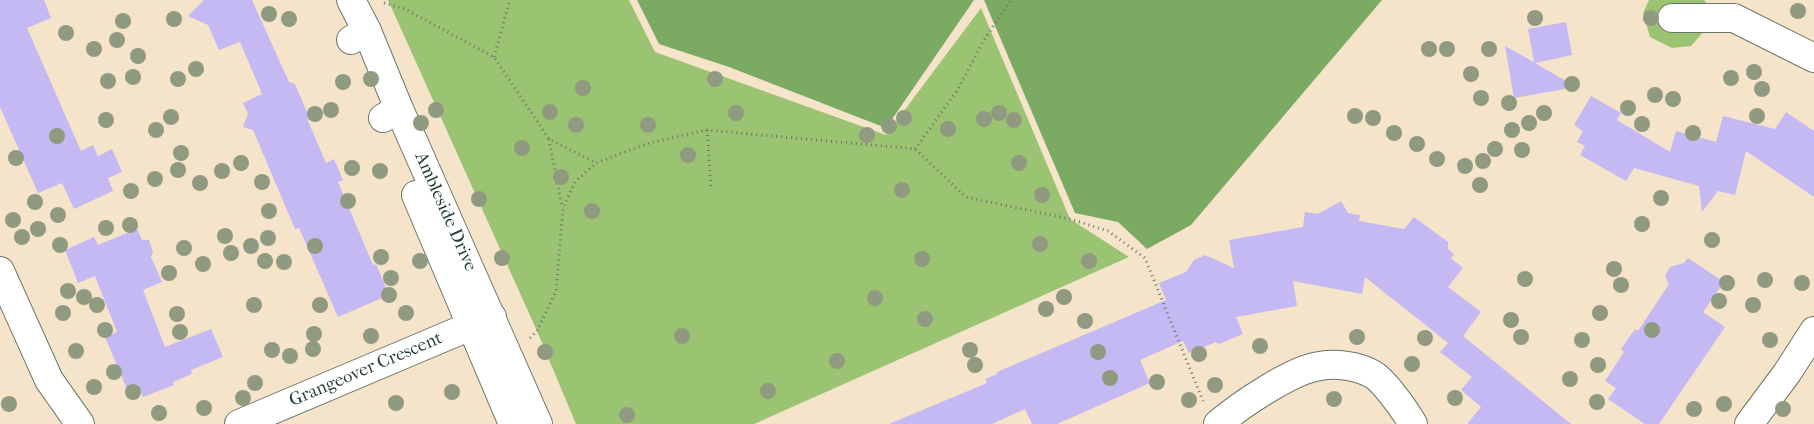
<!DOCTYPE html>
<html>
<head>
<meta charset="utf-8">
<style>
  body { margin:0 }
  canvas { display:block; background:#f5e3ca }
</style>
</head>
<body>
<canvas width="1814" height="424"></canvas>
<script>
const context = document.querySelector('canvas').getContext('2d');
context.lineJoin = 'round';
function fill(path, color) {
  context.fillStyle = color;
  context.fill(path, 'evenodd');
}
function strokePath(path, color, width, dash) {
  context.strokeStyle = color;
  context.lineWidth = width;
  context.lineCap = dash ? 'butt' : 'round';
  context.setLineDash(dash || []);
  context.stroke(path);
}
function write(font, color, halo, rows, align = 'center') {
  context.font = font + ' "IM FELL French Canon",serif';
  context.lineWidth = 4;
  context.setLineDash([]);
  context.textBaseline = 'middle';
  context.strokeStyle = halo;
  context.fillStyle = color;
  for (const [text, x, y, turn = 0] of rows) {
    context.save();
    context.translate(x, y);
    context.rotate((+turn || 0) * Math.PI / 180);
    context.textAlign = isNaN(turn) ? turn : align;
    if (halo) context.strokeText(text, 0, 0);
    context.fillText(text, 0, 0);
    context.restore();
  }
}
fill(new Path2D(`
  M 388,0 L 629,0 L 655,52 L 886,135 L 981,8 L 1070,219 L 1129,257 L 754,424 L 576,424 L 537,331 Z
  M 1649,0 L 1704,0 L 1709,6 L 1704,31 L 1691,46 L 1672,48 L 1650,37 L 1643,13 Z`), '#9ac471');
fill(new Path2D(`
  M 637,0 L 974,0 L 886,128 L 729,67 L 659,44 Z
  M 984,0 L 1382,0 L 1191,225 L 1147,249 L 1118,222 L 1075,213 Z`), '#7baa63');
fill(new Path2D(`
  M 0,0 L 44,0 L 51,18 L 27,28 L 81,151 L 93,145 L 98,156 L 112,149 L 122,172 L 108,178 L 113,191 L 74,209 L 62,183 L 38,193 L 0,107 Z
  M 204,0 L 252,0 L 289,82 L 295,84 L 309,117 L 308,121 L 326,163 L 334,159 L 343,180 L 338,182 L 373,265 L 376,264 L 389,295 L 338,317 L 299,228 L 295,229 L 253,130 L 243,127 L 248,114 L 243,103 L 262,94 L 240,42 L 219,50 L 208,25 L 188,16 Z
  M 1566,22 L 1572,55 L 1535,63 L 1576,87 L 1514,98 L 1505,46 L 1534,62 L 1528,29 Z
  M 1591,96 L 1621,113 L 1617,120 L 1670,152 L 1676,131 L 1716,142 L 1723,116 L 1775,129 L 1786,112 L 1814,131 L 1814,197 L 1746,151 L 1735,195 L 1718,191 L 1702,212 L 1699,186 L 1634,168 L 1626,181 L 1580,155 L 1585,146 L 1577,142 L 1583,131 L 1574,125 Z
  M 1341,201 L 1348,213 L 1360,215 L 1359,221 L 1404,229 L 1414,217 L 1448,242 L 1448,249 L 1454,254 L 1451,258 L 1463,268 L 1448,287 L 1481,312 L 1463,336 L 1571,424 L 1467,424 L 1481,407 L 1461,390 L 1472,377 L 1440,352 L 1448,343 L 1365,277 L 1362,294 L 1293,281 L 1297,306 L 1236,317 L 1243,334 L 1219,344 L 1216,342 L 1189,353 L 1183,341 L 1140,360 L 1150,383 L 1057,424 L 1032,424 L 1025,409 L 992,424 L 889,424 L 987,383 L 985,379 L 997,374 L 997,372 L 1166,300 L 1159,283 L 1186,272 L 1194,260 L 1205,255 L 1234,268 L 1229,240 L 1303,227 L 1305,212 L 1318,214 Z
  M 137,229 L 142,240 L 149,240 L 153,252 L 151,257 L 162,282 L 143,290 L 165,347 L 211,329 L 223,357 L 191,370 L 192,374 L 173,382 L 174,385 L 143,397 L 138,385 L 127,389 L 105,337 L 117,332 L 95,276 L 78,283 L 65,250 L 94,237 L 98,245 Z
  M 1688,258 L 1724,282 L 1703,312 L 1725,327 L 1659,424 L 1645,424 L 1608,399 L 1616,388 L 1605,381 L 1624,352 L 1621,349 L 1635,329 L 1638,331 L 1669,284 L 1665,276 L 1670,267 L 1684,263 Z`), '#c5b9f4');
const minor = new Path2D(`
  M 1672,18 L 1734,18 L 1814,58
  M 351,40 L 367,31
  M 383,118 L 399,109
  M 0,271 L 49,380 L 80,424
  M 239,424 L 492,317
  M 1218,424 C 1239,406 1293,369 1320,366 C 1336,363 1358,366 1372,374 C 1384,380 1406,412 1413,424
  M 1749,424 L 1787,373 L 1814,331`);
const tertiary = new Path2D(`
  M 351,0 L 367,31 L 399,109 L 538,424
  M 416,195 L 513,424`);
strokePath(minor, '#6a7768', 30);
strokePath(tertiary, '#6a7768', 30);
strokePath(new Path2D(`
  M 384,3 L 405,9 L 494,57 L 549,139 L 596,163
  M 494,57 L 510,0
  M 707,130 L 711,186
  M 549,139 L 562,207
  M 915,149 L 957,91 L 984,40 L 1011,0
  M 530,338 L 537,331 L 556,291 L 563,208 L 575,182 L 596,163 L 649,143 L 707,130 L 915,149 L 966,197 L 1070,219 L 1108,231 L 1145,258 L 1203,401`), '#6a7768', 3, [1, 4]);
strokePath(minor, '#fff', 28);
strokePath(tertiary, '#fff', 28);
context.fillStyle = '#909a80';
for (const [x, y] of [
  [1798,11],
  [269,14],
  [1535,18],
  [1651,18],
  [174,19],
  [289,19],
  [123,21],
  [66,33],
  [117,40],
  [94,49],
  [1429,49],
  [1447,49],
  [1489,49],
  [138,56],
  [196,69],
  [1754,72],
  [1471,74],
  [133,77],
  [1731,78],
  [178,79],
  [371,79],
  [715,79],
  [108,81],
  [343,82],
  [1572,84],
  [583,88],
  [1762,89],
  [1655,95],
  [1481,98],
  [1673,99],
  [1509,103],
  [1628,108],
  [331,110],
  [436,110],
  [550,112],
  [736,113],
  [999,113],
  [1544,113],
  [315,114],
  [1355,116],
  [1757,116],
  [171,117],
  [904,118],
  [1373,118],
  [984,119],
  [106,120],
  [1014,120],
  [421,123],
  [1529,123],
  [1642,124],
  [576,125],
  [648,125],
  [889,126],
  [948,129],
  [156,130],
  [1512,130],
  [1394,133],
  [1693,133],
  [867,135],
  [57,136],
  [1417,144],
  [522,148],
  [1495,149],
  [1522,150],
  [181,153],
  [688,155],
  [16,158],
  [1437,159],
  [1483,161],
  [241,163],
  [1019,163],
  [1465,166],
  [352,168],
  [178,170],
  [222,171],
  [380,171],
  [561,177],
  [155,179],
  [262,182],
  [200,183],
  [1480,185],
  [902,190],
  [131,191],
  [1042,195],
  [1661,198],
  [479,199],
  [348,201],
  [35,202],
  [269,211],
  [592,211],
  [58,215],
  [13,220],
  [1642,224],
  [130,225],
  [106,228],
  [38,229],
  [225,236],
  [22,237],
  [268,238],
  [1712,240],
  [1040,244],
  [60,245],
  [251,246],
  [315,246],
  [184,248],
  [231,253],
  [381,257],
  [502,258],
  [922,259],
  [265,261],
  [420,261],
  [1089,261],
  [284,262],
  [203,264],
  [1614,269],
  [169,273],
  [391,278],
  [1525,279],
  [1765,280],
  [1727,283],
  [1802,283],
  [1621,285],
  [68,291],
  [389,295],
  [84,297],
  [1064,297],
  [875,298],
  [1719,301],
  [97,305],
  [254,305],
  [320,305],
  [1753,305],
  [1046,309],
  [63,313],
  [406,313],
  [1600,313],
  [177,314],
  [925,319],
  [1511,320],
  [1085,321],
  [105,330],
  [1652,330],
  [180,332],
  [314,334],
  [371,336],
  [682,336],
  [1357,337],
  [1521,337],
  [1425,338],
  [1582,340],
  [1770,340],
  [1260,346],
  [313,349],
  [272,350],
  [970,350],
  [76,351],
  [545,352],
  [1098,352],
  [1199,354],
  [290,356],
  [837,361],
  [1412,364],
  [975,365],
  [1598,365],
  [114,372],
  [1110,378],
  [1570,379],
  [1157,382],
  [255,383],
  [1215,385],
  [94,387],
  [768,391],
  [133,392],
  [452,392],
  [243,398],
  [1455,398],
  [1334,399],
  [1189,400],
  [1597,402],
  [396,403],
  [9,404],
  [1724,404],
  [204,408],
  [1694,409],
  [1783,409],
  [159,413],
  [627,415]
]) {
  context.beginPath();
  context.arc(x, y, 8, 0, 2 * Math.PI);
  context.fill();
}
write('18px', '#1f3d34', '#fff', [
  ["Ambleside Drive",445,212,66],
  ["Grangeover Crescent",366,370,-23]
]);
</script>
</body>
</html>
